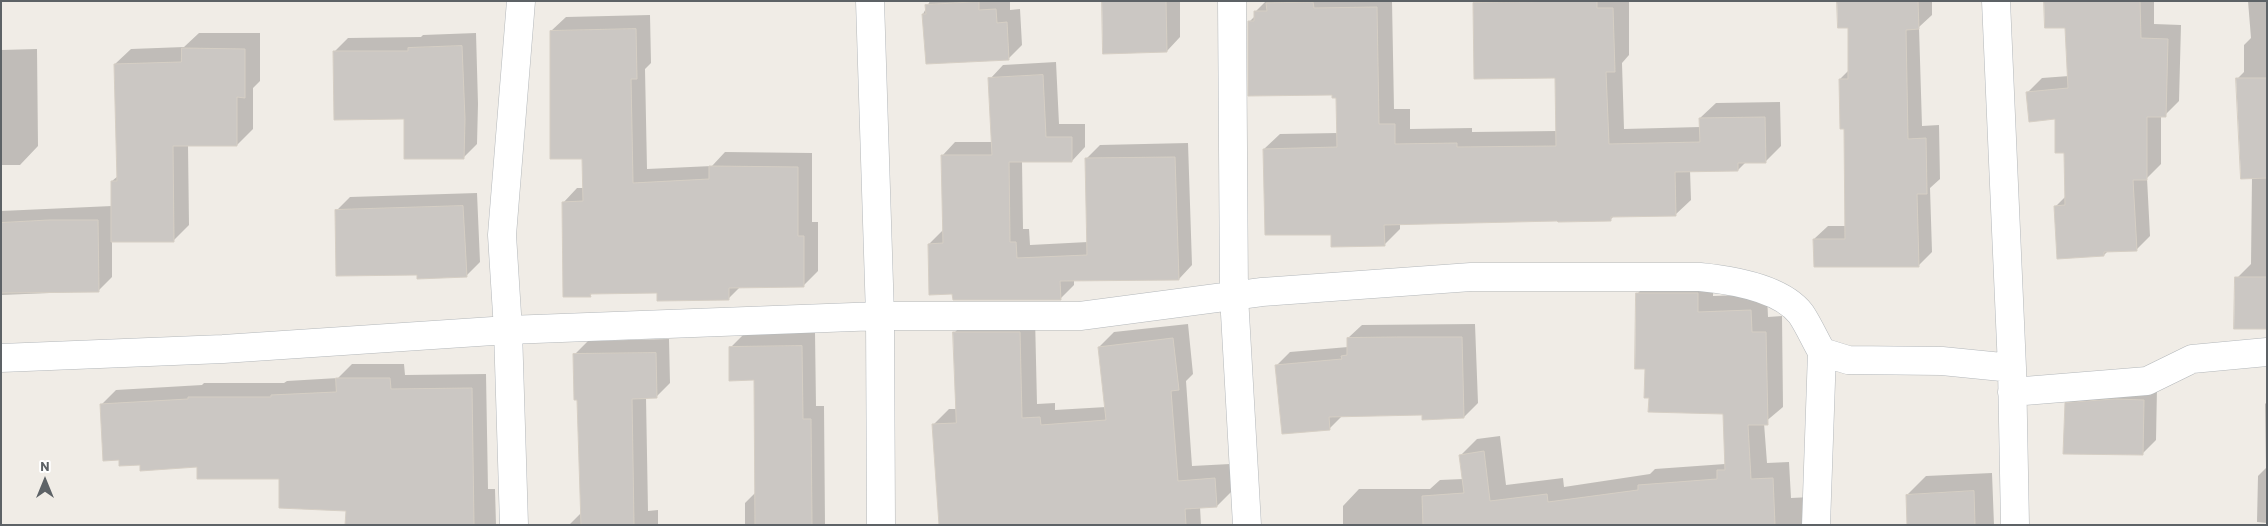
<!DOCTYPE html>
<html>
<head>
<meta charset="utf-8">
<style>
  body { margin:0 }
  #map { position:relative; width:2268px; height:526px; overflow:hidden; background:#f0ece6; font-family:Barlow,sans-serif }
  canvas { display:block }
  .frame { position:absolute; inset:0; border:2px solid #5d6266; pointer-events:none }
  .north { position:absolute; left:20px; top:456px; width:50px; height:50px; -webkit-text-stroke:4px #fff; paint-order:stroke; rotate:0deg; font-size:14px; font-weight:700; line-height:20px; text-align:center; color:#5d6266 }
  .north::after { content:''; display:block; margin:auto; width:18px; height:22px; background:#5d6266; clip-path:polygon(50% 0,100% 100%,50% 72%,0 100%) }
</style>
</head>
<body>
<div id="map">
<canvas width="2268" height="526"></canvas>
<div class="frame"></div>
<div class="north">N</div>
</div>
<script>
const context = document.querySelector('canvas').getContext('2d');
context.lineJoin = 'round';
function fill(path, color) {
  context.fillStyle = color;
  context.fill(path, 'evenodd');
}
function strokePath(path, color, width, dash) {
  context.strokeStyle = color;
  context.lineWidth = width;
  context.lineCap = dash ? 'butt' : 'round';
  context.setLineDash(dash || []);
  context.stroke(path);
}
fill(new Path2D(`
  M 930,1 L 1010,1 L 1010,10 L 1020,9 L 1022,45 L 1009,58 L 923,14 Z
  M 1104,1 L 1180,1 L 1180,37 L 1167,51 Z
  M 1266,1 L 1392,1 L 1394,109 L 1410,109 L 1410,129 L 1472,128 L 1472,132 L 1557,131 L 1556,76 L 1474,4 L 1477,1 L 1629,1 L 1629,55 L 1622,63 L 1624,129 L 1700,127 L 1700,118 L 1716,103 L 1780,102 L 1781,146 L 1766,161 L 1746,162 L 1738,170 L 1690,170 L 1691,200 L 1675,215 L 1614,216 L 1610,220 L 1559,219 L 1400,224 L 1400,229 L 1384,245 L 1332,234 L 1264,149 L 1280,134 L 1338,133 L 1337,97 L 1249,22 L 1255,16 L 1255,12 Z
  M 1838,1 L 1932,1 L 1932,15 L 1919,27 L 1922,126 L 1939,125 L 1940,179 L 1930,188 L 1932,252 L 1918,266 L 1814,239 L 1828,226 L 1846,226 L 1845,127 L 1840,79 L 1849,70 L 1849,27 Z
  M 2046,1 L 2154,1 L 2154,24 L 2181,25 L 2179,101 L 2165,115 L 2161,116 L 2161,164 L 2147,178 L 2150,236 L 2136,250 L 2108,251 L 2104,255 L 2056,206 L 2066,196 L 2065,152 L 2056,117 L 2028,92 L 2042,78 L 2069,76 L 2066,26 Z
  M 2248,1 L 2267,1 L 2267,328 L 2237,278 L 2251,264 L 2252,177 L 2237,79 L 2244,72 L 2244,45 L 2251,38 Z
  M 650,15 L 651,63 L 645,69 L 647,169 L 712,166 L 725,152 L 812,153 L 812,222 L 818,222 L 818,271 L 803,286 L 741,286 L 728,299 L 658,291 L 593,292 L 590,296 L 563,203 L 577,188 L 584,188 L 583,158 L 551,31 L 566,17 Z
  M 199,33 L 260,33 L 260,81 L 253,88 L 253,129 L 237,145 L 188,145 L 189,225 L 173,241 L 112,241 L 112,277 L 98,291 L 1,295 L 1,211 L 112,206 L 112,181 L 118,176 L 115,64 L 131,49 L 184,47 Z
  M 476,33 L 478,104 L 477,144 L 463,158 L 405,118 L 334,52 L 348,38 L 421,37 L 423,35 Z
  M 37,49 L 38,146 L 20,165 L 1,165 L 1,50 Z
  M 1056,62 L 1059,124 L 1085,124 L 1085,147 L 1072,161 L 1022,161 L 1023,229 L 1029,229 L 1030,245 L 1088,242 L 1086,159 L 1100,145 L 1188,143 L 1192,265 L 1179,279 L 1074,280 L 1074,285 L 1060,299 L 954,293 L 929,244 L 943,230 L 942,156 L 955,142 L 993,142 L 990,79 L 1003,65 Z
  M 477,193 L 480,262 L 466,276 L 418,274 L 336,211 L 350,197 Z
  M 1654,277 L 1714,277 L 1713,296 L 1767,294 L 1768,317 L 1782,316 L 1783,407 L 1764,423 L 1767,463 L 1789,462 L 1791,498 L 1811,497 L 1813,525 L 1343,525 L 1343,506 L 1359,489 L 1430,489 L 1440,480 L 1463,479 L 1461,455 L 1477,439 L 1500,436 L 1506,485 L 1563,478 L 1564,487 L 1650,474 L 1655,469 L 1725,464 L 1724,412 L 1650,396 L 1638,293 Z
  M 970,317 L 1035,317 L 1037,404 L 1055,403 L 1055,410 L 1106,407 L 1099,347 L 1114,332 L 1188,324 L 1193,374 L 1186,381 L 1192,466 L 1230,464 L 1232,491 L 1217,506 L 1200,507 L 1201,525 L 1101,525 L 934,424 L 949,409 L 957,409 L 955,332 Z
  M 1475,324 L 1478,403 L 1464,417 L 1423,414 L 1343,415 L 1329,429 L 1276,366 L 1290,352 L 1348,347 L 1348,338 L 1362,325 Z
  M 815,332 L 816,406 L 824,406 L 825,525 L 745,525 L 745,503 L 756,492 L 755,379 L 730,348 L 744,334 Z
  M 669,339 L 670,383 L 656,397 L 646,397 L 648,511 L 658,510 L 658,525 L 569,525 L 582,512 L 578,399 L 574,355 L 588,341 Z
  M 352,364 L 404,364 L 405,375 L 486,374 L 488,489 L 495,489 L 496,525 L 346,525 L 347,510 L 281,478 L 198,465 L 141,463 L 120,458 L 102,404 L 116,390 L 202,385 L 204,383 L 284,383 L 287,381 L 338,378 Z
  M 2157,387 L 2156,440 L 2142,454 L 2066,404 L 2080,390 Z
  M 2267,402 L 2267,523 L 2257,522 L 2258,476 L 2266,468 L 2265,404 Z
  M 1992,473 L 1994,525 L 1908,525 L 1907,495 L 1926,476 Z`), '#0003');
const building = new Path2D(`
  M 1102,1 L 1166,1 L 1167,52 L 1103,54 Z
  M 1597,1 L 1597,8 L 1613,8 L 1615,72 L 1606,72 L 1609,144 L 1700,142 L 1699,118 L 1765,117 L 1766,163 L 1738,163 L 1738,171 L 1675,172 L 1676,216 L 1611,217 L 1611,221 L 1558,222 L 1557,221 L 1384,225 L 1385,246 L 1331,247 L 1331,235 L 1265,235 L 1263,149 L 1337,147 L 1336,98 L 1332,98 L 1332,95 L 1248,96 L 1248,21 L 1254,21 L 1254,11 L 1267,11 L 1266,3 L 1313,2 L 1314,8 L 1377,7 L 1379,124 L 1395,124 L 1395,144 L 1457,143 L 1457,147 L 1556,146 L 1555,78 L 1474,79 L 1473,3 Z
  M 1837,1 L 1918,1 L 1919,29 L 1906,30 L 1908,139 L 1926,138 L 1927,194 L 1917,194 L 1919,267 L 1814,267 L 1813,239 L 1845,239 L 1844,129 L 1840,129 L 1839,79 L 1848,79 L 1848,28 L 1838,28 Z
  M 2044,1 L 2140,1 L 2141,38 L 2168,39 L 2166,117 L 2147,117 L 2147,180 L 2133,180 L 2137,251 L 2104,252 L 2104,256 L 2057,259 L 2054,206 L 2065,205 L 2064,153 L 2055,153 L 2055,119 L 2029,122 L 2026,92 L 2068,88 L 2065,28 L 2045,28 Z
  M 979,2 L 979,10 L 996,9 L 997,23 L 1007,22 L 1009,60 L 926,64 L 922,14 L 926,14 L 925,5 Z
  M 636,29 L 637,79 L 631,79 L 633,183 L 709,179 L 709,166 L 798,167 L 798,236 L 804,236 L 804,287 L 729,288 L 729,300 L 657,301 L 657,293 L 590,294 L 591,297 L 563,297 L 562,202 L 583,201 L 582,159 L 550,159 L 550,31 Z
  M 462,46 L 465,119 L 464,159 L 404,159 L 404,119 L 334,120 L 333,51 L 408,51 L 408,48 Z
  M 182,48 L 245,49 L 245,98 L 237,97 L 237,146 L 173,146 L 174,242 L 111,242 L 111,181 L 117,181 L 114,64 L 181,62 Z
  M 1043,75 L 1046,137 L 1072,137 L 1072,162 L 1009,162 L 1010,242 L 1016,242 L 1017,258 L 1087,255 L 1085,158 L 1175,157 L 1179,280 L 1060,281 L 1061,300 L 953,300 L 952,294 L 929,295 L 928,244 L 943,243 L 941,155 L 992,155 L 988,78 Z
  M 2236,78 L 2267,78 L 2267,178 L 2241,179 Z
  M 463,206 L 467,277 L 417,279 L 417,275 L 336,276 L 335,210 Z
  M 49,220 L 98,220 L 99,292 L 1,293 L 1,223 Z
  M 2235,277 L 2267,277 L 2267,329 L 2234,329 Z
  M 1636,293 L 1698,293 L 1698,312 L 1751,310 L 1752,332 L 1766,332 L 1768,425 L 1748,425 L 1751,479 L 1773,478 L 1775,525 L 1423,525 L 1422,496 L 1464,493 L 1459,455 L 1484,451 L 1490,501 L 1547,494 L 1548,502 L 1638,490 L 1638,485 L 1717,479 L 1717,470 L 1725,470 L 1723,414 L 1648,412 L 1649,398 L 1644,398 L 1645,369 L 1635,369 Z
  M 953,332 L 1020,332 L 1022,418 L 1040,417 L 1041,425 L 1106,420 L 1098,347 L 1173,338 L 1179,390 L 1171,391 L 1178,481 L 1215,478 L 1217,507 L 1185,509 L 1186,525 L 939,525 L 932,424 L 956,423 Z
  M 1397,337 L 1462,337 L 1464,418 L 1422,420 L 1422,415 L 1329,417 L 1330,430 L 1282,434 L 1275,365 L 1342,359 L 1341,356 L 1347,355 L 1347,338 Z
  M 802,346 L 803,419 L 811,419 L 812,525 L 755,525 L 754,380 L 729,381 L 729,347 Z
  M 656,353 L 657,398 L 632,399 L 634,525 L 581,525 L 577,400 L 574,400 L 573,354 Z
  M 336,378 L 390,378 L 391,389 L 472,388 L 474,525 L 345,525 L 346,511 L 279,508 L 279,479 L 197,479 L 197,467 L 140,471 L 140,465 L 119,466 L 119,460 L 103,461 L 100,404 L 188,399 L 188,397 L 271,397 L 271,395 L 336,392 Z
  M 2115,399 L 2144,400 L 2143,455 L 2063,454 L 2065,403 Z
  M 1974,491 L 1975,525 L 1907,525 L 1906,495 Z`);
fill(building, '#cbc7c3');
strokePath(building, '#d5cec4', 1);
const minor = new Path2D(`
  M 870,1 L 880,316 L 881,525
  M 1232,1 L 1234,296 L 1247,525
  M 1996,1 L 2012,368 L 2015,525
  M 1,358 L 223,349 L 508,330 L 880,316 L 1080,316 L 1262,292 L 1471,277 L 1700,277 C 1731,280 1781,288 1801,314 C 1809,326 1815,340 1822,352 L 1848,360 L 1942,361 L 2012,368
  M 2012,392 L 2147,381 L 2192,359 L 2267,352
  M 514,525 L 508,330 L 502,235 L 521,1
  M 1816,525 L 1822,352`);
strokePath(minor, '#b3b7ba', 29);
strokePath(minor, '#fff', 28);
</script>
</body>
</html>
